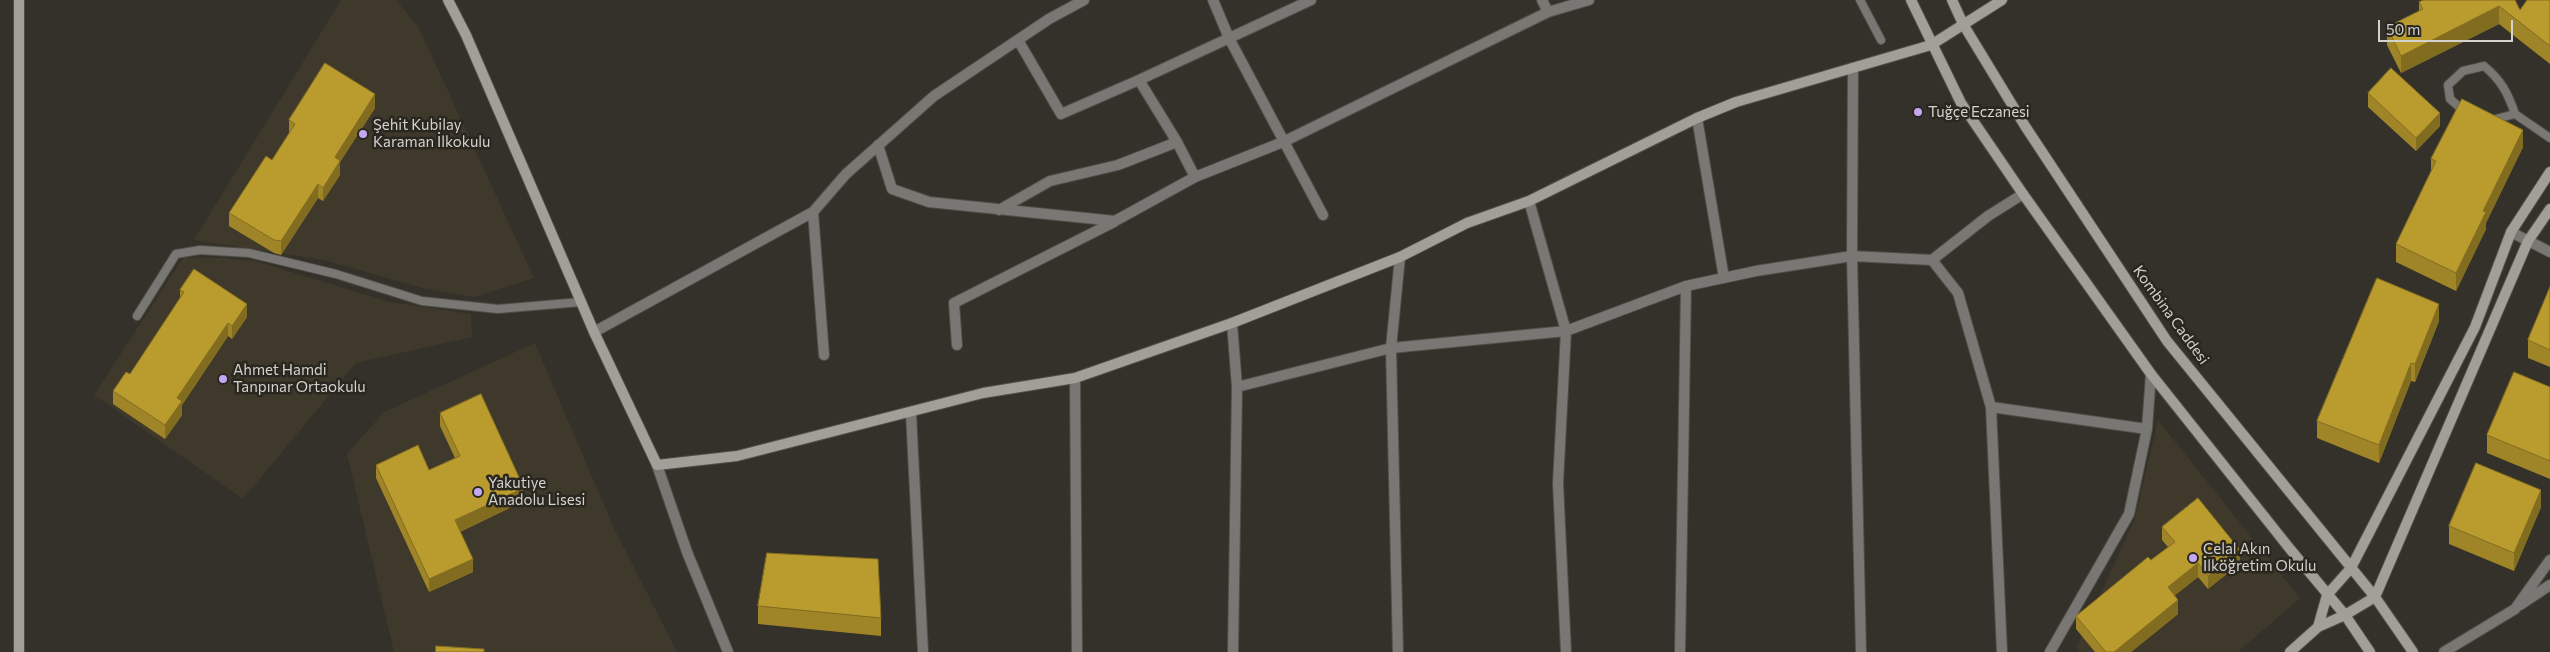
<!DOCTYPE html>
<html>
<head>
<meta charset="utf-8">
<style>
  body { margin:0 }
  #map { position:relative; width:2550px; height:652px; overflow:hidden; background:#333129; font-family:Commissioner,sans-serif }
  canvas { display:block }
  .scale { position:absolute; left:2378px; top:20px; width:135px; height:22px; box-sizing:border-box; border:2px solid #d4d2cd; border-top:0; padding-left:6px; font-size:15px; line-height:18px; white-space:nowrap; color:#d4d2cd; -webkit-text-stroke:4px #29271f; paint-order:stroke }
</style>
</head>
<body>
<div id="map">
<canvas width="2550" height="652"></canvas>
<div class="scale">50 m</div>
</div>
<script>
const context = document.querySelector('canvas').getContext('2d');
context.lineJoin = 'round';
function fill(path, color) {
  context.fillStyle = color;
  context.fill(path, 'evenodd');
}
function strokePath(path, color, width, dash) {
  context.strokeStyle = color;
  context.lineWidth = width;
  context.lineCap = dash ? 'butt' : 'round';
  context.setLineDash(dash || []);
  context.stroke(path);
}
function write(font, color, halo, rows, align = 'center') {
  context.font = font + ' Commissioner,sans-serif';
  context.lineWidth = 5;
  context.setLineDash([]);
  context.textBaseline = 'middle';
  context.strokeStyle = halo;
  context.fillStyle = color;
  for (const [text, x, y, turn = 0] of rows) {
    context.save();
    context.translate(x, y);
    context.rotate((+turn || 0) * Math.PI / 180);
    context.textAlign = isNaN(turn) ? turn : align;
    if (halo) context.strokeText(text, 0, 0);
    context.fillText(text, 0, 0);
    context.restore();
  }
}
fill(new Path2D(`
  M 341,0 L 396,0 L 419,28 L 534,278 L 474,297 L 422,288 L 324,260 L 194,240 Z
  M 183,258 L 223,258 L 255,261 L 390,302 L 471,314 L 472,337 L 356,363 L 243,499 L 94,395 Z
  M 535,343 L 615,530 L 677,652 L 394,652 L 347,454 L 384,412 Z
  M 2158,420 L 2300,598 L 2238,652 L 2080,652 L 2076,648 L 2135,518 Z`), '#3e392b');
const lane = new Path2D(`
  M 1860,0 L 1881,40
  M 2465,112 L 2450,99 L 2448,85 L 2463,71 L 2484,66 C 2501,80 2508,93 2515,114 L 2550,138
  M 2492,120 L 2515,114
  M 137,316 L 176,254 L 200,250 L 249,253 L 336,274 L 422,301 L 498,309 L 581,302`);
const street = new Path2D(`
  M 1213,0 L 1229,38 L 1323,215
  M 1542,0 L 1548,12
  M 1018,40 L 1061,114 L 1139,80 L 1311,0
  M 1853,68 L 1852,256 L 1861,652
  M 1139,80 L 1177,142 L 1195,177
  M 1697,118 L 1724,278
  M 878,145 L 892,189 L 929,202 L 1115,221 L 1195,177 L 1283,142 L 1548,12 L 1589,0
  M 999,210 L 1050,181 L 1118,165 L 1177,142
  M 813,212 L 824,355
  M 2511,232 L 2550,252
  M 1932,260 L 1988,216 L 2023,194
  M 1232,323 L 1237,387 L 1233,652
  M 594,332 L 813,212 L 846,174 L 934,96 L 1049,19 L 1084,0
  M 957,345 L 954,303 L 1114,222
  M 1075,378 L 1077,652
  M 1237,387 L 1391,348 L 1566,331 L 1529,201
  M 1991,407 L 2147,429
  M 911,413 L 923,652
  M 657,465 L 687,552 L 728,652
  M 2520,605 L 2550,585
  M 1398,652 L 1391,348 L 1400,257
  M 1566,652 L 1558,483 L 1566,331 L 1686,286 L 1756,271 L 1852,256 L 1932,260 L 1958,293 L 1991,407 L 2002,652
  M 1680,652 L 1686,286
  M 2050,652 L 2129,514 L 2147,429 L 2151,374
  M 2444,652 L 2515,609 L 2550,560`);
const secondary = new Path2D(`
  M 19,0 L 19,652
  M 448,0 L 466,35 L 594,332 L 657,465 L 737,456 L 983,393 L 1075,378 L 1138,356 L 1232,323 L 1400,257 L 1467,223 L 1529,201 L 1697,118 L 1736,102 L 1931,45 L 2002,0
  M 1911,0 L 1961,103 L 2023,194 L 2151,374 L 2290,549 L 2345,615 L 2370,652
  M 1952,0 L 1963,24 L 2025,126 L 2167,341 L 2375,597 L 2413,652
  M 2318,627 L 2327,595 L 2351,568 L 2475,327 L 2511,232 L 2550,172
  M 2290,652 L 2318,627 L 2345,615 L 2375,597 L 2528,241 L 2550,209`);
strokePath(lane, '#504e47', 10);
strokePath(street, '#504e47', 12);
strokePath(secondary, '#504e47', 12);
strokePath(lane, '#797773', 8);
strokePath(street, '#797773', 10);
strokePath(secondary, '#a19f98', 10);
fill(new Path2D(`
  M 2515,0 L 2520,10 L 2550,0 L 2550,64 L 2499,24 L 2401,73 L 2387,45 L 2387,27 L 2419,11 L 2419,2 Z
  M 2368,93 L 2440,126 L 2416,151 L 2368,107 Z
  M 375,108 L 340,162 L 340,175 L 323,201 L 318,198 L 281,255 L 274,253 L 229,226 L 229,213 L 272,160 L 289,133 L 289,120 Z
  M 2523,147 L 2486,223 L 2486,229 L 2456,291 L 2396,262 L 2396,244 L 2431,171 L 2431,159 Z
  M 2550,287 L 2550,367 L 2528,358 L 2528,340 Z
  M 180,290 L 247,317 L 232,339 L 228,336 L 182,405 L 182,415 L 165,439 L 113,404 L 113,391 L 130,374 L 180,298 Z
  M 2439,321 L 2415,382 L 2411,381 L 2379,463 L 2317,438 L 2317,421 Z
  M 2550,387 L 2550,479 L 2487,453 L 2487,435 Z
  M 440,413 L 524,501 L 460,532 L 473,572 L 429,592 L 376,478 L 376,465 L 429,470 L 455,458 L 440,426 Z
  M 2541,507 L 2514,571 L 2449,544 L 2449,526 Z
  M 2162,527 L 2240,563 L 2208,589 L 2198,577 L 2175,595 L 2178,614 L 2131,652 L 2095,652 L 2076,629 L 2076,616 L 2168,547 L 2162,540 Z
  M 758,606 L 881,618 L 881,636 L 758,624 Z`), '#a08528');
fill(new Path2D(`
  M 2499,6 L 2499,24 L 2401,73 L 2401,56 Z
  M 375,94 L 375,108 L 340,162 L 340,175 L 323,201 L 323,188 L 335,157 Z
  M 2440,113 L 2440,126 L 2416,151 L 2416,138 Z
  M 2523,130 L 2523,147 L 2486,223 L 2486,229 L 2456,291 L 2456,273 L 2483,211 Z
  M 318,184 L 318,198 L 281,255 L 281,241 Z
  M 247,304 L 247,317 L 232,339 L 232,326 Z
  M 2439,304 L 2439,321 L 2415,382 L 2415,364 Z
  M 228,323 L 228,336 L 182,405 L 182,415 L 165,439 L 165,425 L 177,398 Z
  M 2411,363 L 2411,381 L 2379,463 L 2379,445 Z
  M 524,488 L 524,501 L 455,534 L 455,520 Z
  M 2541,490 L 2541,507 L 2514,571 L 2514,553 Z
  M 2240,550 L 2240,563 L 2208,589 L 2208,576 Z
  M 473,559 L 473,572 L 429,592 L 429,579 Z
  M 2198,563 L 2198,577 L 2168,601 L 2168,587 Z
  M 2178,600 L 2178,614 L 2131,652 L 2114,652 Z`), '#826c20');
const building = new Path2D(`
  M 2424,0 L 2515,0 L 2520,10 L 2527,0 L 2550,0 L 2550,46 L 2499,6 L 2401,56 L 2387,27 L 2423,9 L 2419,2 Z
  M 325,63 L 375,94 L 335,157 L 340,161 L 323,188 L 318,184 L 281,241 L 274,240 L 229,213 L 266,156 L 272,160 L 295,124 L 289,120 Z
  M 2391,68 L 2440,113 L 2416,138 L 2368,93 Z
  M 2462,99 L 2523,130 L 2483,211 L 2486,212 L 2456,273 L 2396,244 L 2436,161 L 2431,159 Z
  M 194,269 L 247,304 L 232,326 L 228,323 L 177,398 L 182,401 L 165,425 L 113,391 L 126,372 L 130,374 L 184,292 L 180,290 Z
  M 2377,278 L 2439,304 L 2415,364 L 2411,363 L 2379,445 L 2317,421 Z
  M 2550,287 L 2550,350 L 2528,340 Z
  M 2514,372 L 2550,387 L 2550,461 L 2487,435 Z
  M 481,394 L 524,488 L 455,520 L 473,559 L 429,579 L 376,465 L 418,445 L 429,470 L 460,456 L 440,413 Z
  M 2476,463 L 2541,490 L 2514,553 L 2449,526 Z
  M 2198,498 L 2240,550 L 2208,576 L 2198,563 L 2168,587 L 2178,600 L 2114,652 L 2106,652 L 2076,616 L 2148,557 L 2151,560 L 2175,542 L 2162,527 Z
  M 767,553 L 878,559 L 881,618 L 758,606 Z
  M 436,646 L 484,649 L 484,652 L 436,652 Z`);
fill(building, '#ba9b2e');
strokePath(building, '#826c20', 1);
for (const [x, y, r, color] of [
  [1918,112,5,"#c4a7f1"],
  [363,134,5,"#c4a7f1"],
  [223,379,5,"#c4a7f1"],
  [478,492,5,"#c4a7f1"],
  [2193,558,5,"#c4a7f1"]
]) {
  const dot = new Path2D();
  dot.arc(x, y, r, 0, 2 * Math.PI);
  context.fillStyle = color;
  context.fill(dot);
  strokePath(dot, '#29271f', 2);
}
write('15px', '#d4d2cd', '#29271f', [
  ["Tuğçe Eczanesi",1928,112],
  ["Şehit Kubilay",373,125],
  ["Karaman İlkokulu",373,142],
  ["Ahmet Hamdi",233,370],
  ["Tanpınar Ortaokulu",233,387],
  ["Yakutiye",488,483],
  ["Anadolu Lisesi",488,500],
  ["Celal Akın",2203,549],
  ["İlköğretim Okulu",2203,566]
], 'left');
write('15px', '#d4d2cd', '#29271f', [
  ["Kombina Caddesi",2171,315,54]
]);
</script>
</body>
</html>
